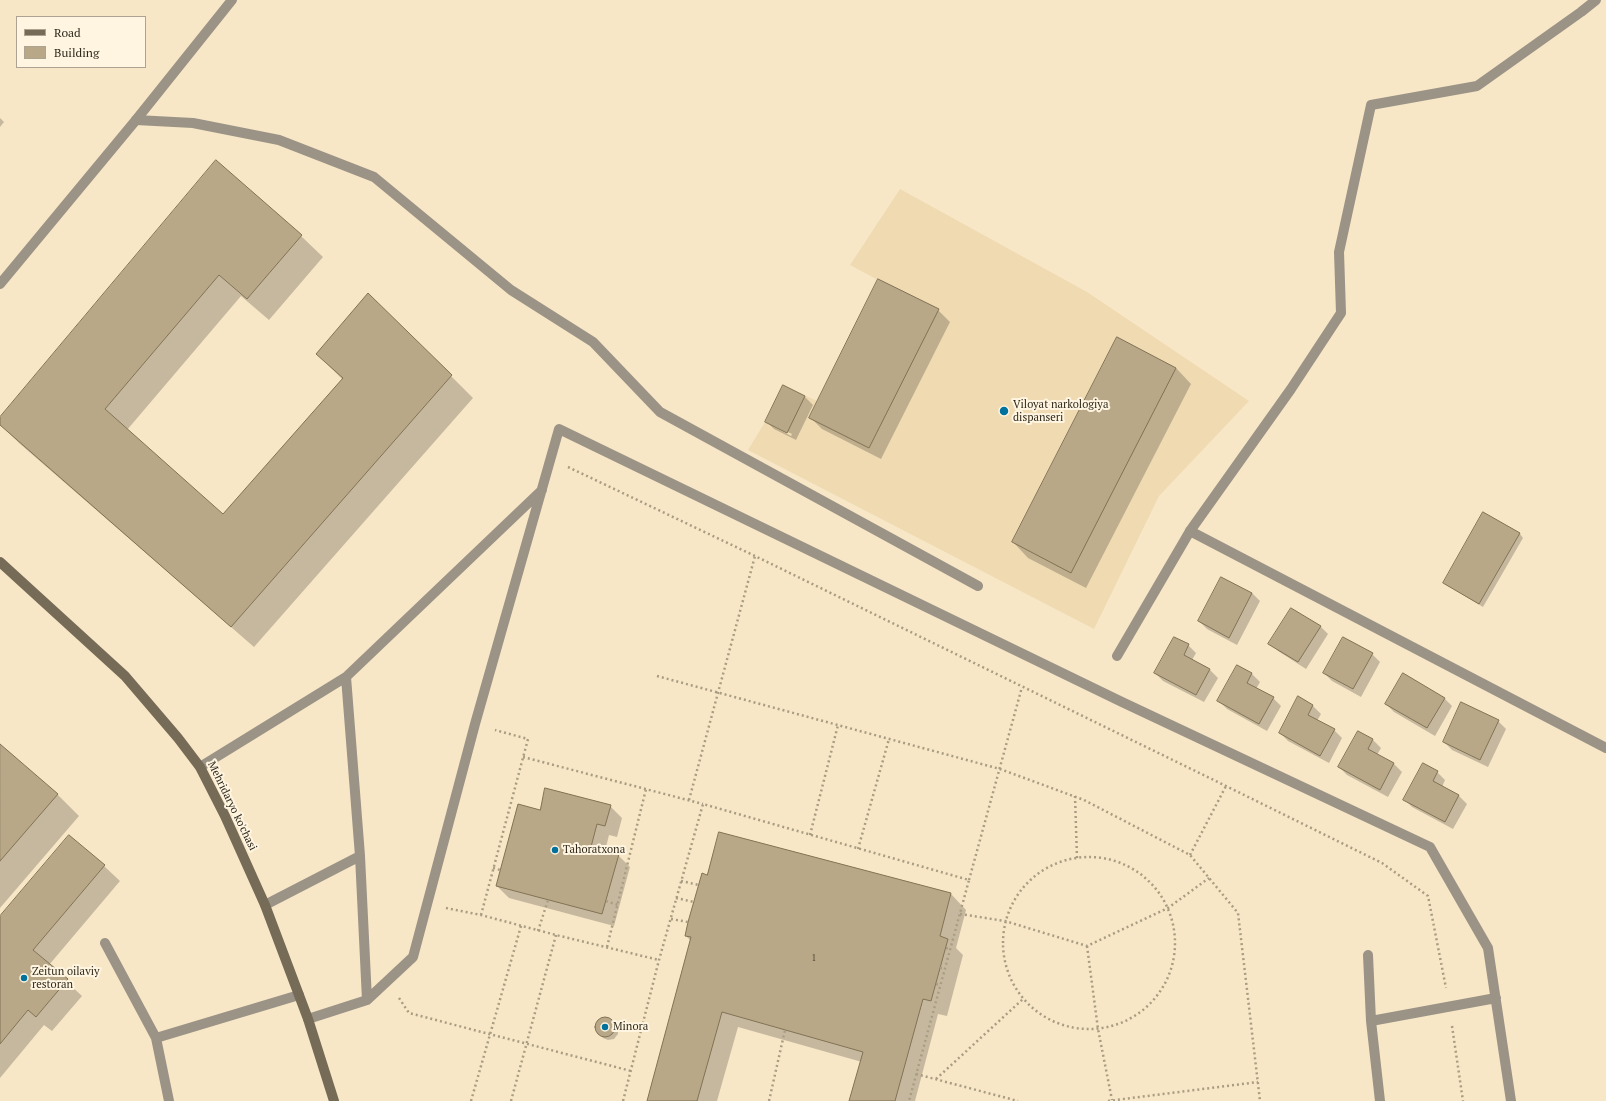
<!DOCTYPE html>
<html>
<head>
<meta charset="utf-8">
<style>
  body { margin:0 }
  #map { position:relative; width:1606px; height:1101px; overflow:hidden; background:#f8e7c6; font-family:"PT Serif",serif }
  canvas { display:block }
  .legend { position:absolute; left:16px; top:16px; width:130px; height:52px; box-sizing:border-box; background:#fff5e1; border:1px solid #aca392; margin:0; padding:5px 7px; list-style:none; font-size:12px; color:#2f291c }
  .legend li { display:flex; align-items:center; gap:8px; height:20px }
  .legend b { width:20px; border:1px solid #aca392 }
</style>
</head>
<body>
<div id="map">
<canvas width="1606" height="1101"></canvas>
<ul class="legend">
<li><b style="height:5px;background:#756b57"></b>Road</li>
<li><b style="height:11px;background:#b8a888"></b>Building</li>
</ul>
</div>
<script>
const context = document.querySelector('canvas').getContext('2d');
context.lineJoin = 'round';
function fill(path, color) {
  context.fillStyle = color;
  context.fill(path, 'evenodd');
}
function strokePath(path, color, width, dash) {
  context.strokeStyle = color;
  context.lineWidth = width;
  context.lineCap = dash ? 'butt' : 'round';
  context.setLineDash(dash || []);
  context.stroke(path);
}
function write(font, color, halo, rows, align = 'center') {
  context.font = font + ' "PT Serif",serif';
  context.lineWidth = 4;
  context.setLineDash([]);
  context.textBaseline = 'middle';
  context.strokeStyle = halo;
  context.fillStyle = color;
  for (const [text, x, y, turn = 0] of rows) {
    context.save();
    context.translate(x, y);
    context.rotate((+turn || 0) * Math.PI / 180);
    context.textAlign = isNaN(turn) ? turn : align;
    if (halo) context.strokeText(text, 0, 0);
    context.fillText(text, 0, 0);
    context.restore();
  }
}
fill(new Path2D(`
  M 900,189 L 1087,292 L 1249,401 L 1159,496 L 1094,629 L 748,450 L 765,422 L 783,385 L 817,401 L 878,280 L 850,265 Z`), '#efdab2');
fill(new Path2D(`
  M 0,118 L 4,122 L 0,127 Z
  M 216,161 L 301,236 L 323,257 L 269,320 L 241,296 L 127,430 L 223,515 L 343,380 L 317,354 L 451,376 L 473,398 L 254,647 L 19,443 L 0,424 L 0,418 Z
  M 938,310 L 950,322 L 881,459 L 822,429 L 810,417 Z
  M 1176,368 L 1191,384 L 1086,588 L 1028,558 L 1013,542 Z
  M 783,386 L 805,397 L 813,405 L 796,440 L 774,429 L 766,421 ZM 774,425 L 792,434 L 791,436 L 774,427 Z
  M 1484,513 L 1520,534 L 1523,538 L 1483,607 L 1448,586 L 1444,583 Z
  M 1222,578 L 1252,593 L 1260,601 L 1237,645 L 1207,629 L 1199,621 Z
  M 1320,626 L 1328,634 L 1306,669 L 1278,651 L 1270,643 Z
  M 1344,638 L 1372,654 L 1380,662 L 1361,697 L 1332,681 L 1324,673 Z
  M 1188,645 L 1196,653 L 1192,660 L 1210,670 L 1218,678 L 1204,702 L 1163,681 L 1155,673 Z
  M 1237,666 L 1252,674 L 1260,682 L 1256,689 L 1273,698 L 1281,706 L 1267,731 L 1227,709 L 1219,701 Z
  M 1298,698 L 1313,706 L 1321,714 L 1317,721 L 1334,730 L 1342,738 L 1329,763 L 1288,741 L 1280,733 Z
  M 1444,698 L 1452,706 L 1435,736 L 1394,712 L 1386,704 Z
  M 1462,704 L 1498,721 L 1506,729 L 1488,767 L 1452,750 L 1444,742 Z
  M 1373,740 L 1381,748 L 1377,755 L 1394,764 L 1402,772 L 1388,797 L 1347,775 L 1339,767 Z
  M 0,745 L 57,794 L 79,816 L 0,908 Z
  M 1423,765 L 1437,772 L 1445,780 L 1442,787 L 1459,796 L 1467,804 L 1453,829 L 1412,807 L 1404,799 Z
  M 610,806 L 622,818 L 617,837 L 609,835 L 605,851 L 618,855 L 630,867 L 614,926 L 509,898 L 497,886 Z
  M 719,833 L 951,894 L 966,910 L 956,948 L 963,955 L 947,1016 L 938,1014 L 915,1101 L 851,1101 L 862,1062 L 738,1027 L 717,1101 L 648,1101 L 691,941 L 686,936 L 708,876 Z
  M 104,866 L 120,881 L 49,965 L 82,996 L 52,1031 L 44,1025 L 0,1078 L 0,917 Z
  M 606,1017 L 611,1020 L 618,1029 L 618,1034 L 614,1039 L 608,1040 L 603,1038 L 596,1029 L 597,1023 L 601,1018 Z`), '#0003');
const building = new Path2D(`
  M 216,160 L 302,235 L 247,299 L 219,275 L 105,409 L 223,514 L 343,378 L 316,354 L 368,293 L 452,375 L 231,627 L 0,425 L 0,417 Z
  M 878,279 L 939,309 L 869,448 L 809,418 Z
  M 1117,337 L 1176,368 L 1071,573 L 1012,542 Z
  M 783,385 L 805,396 L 787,433 L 765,422 Z
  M 1483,512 L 1520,533 L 1479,604 L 1443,583 Z
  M 1221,577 L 1252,593 L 1229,638 L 1198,621 Z
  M 1291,608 L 1321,626 L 1298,662 L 1268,644 Z
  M 1174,637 L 1189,644 L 1184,655 L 1210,669 L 1196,695 L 1154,673 Z
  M 1343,637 L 1373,653 L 1353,689 L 1323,673 Z
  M 1237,665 L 1252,673 L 1247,683 L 1274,697 L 1259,724 L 1217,701 Z
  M 1403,673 L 1445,698 L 1427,728 L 1385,704 Z
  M 1298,696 L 1313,705 L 1308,715 L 1335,729 L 1320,756 L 1279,733 Z
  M 1461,702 L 1499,720 L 1480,760 L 1443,742 Z
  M 1358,731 L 1373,739 L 1368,749 L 1394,763 L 1380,790 L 1338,767 Z
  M 0,744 L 58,794 L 0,861 Z
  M 1423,763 L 1438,771 L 1433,781 L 1459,795 L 1445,822 L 1403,800 Z
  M 545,788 L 611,805 L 605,826 L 597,824 L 591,847 L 619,854 L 602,914 L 496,886 L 518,804 L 540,810 Z
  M 719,832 L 951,893 L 940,936 L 948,939 L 931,1001 L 923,999 L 895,1101 L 849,1101 L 863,1052 L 722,1012 L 697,1101 L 647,1101 L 691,937 L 685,936 L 688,922 L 702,873 L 707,875 Z
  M 69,835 L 105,865 L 33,950 L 68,979 L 36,1017 L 28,1010 L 0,1044 L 0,916 Z
  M595 1027a10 10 0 1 1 20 0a10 10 0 1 1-20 0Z`);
fill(building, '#b8a888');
strokePath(building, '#817254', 1);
strokePath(new Path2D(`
  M 568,467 L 755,556 L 1226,786 L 1382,863 L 1428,896 L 1446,988
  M 657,676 L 1000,769 L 1084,800 L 1190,855 L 1238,913 L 1260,1101
  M 523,757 L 703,804
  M 1075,796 L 1077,858
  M 689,800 L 755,556
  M 810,835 L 838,725
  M 858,849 L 889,739
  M 1190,855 L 1226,786
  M1003 943a86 86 0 1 1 172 0a86 86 0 1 1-172 0Z
  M 493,868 L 500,870
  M 969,880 L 1022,687
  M 681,881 L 699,885
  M 676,898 L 694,902
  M 606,901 L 618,905
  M 446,908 L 481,915 L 556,935 L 659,960
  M 960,914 L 1005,921 L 1087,946 L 1168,908 L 1209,878
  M 481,915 L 528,739 L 495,730
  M 671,919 L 688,922
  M 538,931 L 548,900
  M 1087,946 L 1098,1029 L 1112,1100
  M 607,947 L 646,789
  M 946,948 L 951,949
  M 940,968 L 945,968
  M 936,984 L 940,985
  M 399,998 L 409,1013 L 631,1071
  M 1452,1026 L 1463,1101
  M 916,1074 L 1018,1101
  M 936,1079 L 1023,999
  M 471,1101 L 521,926
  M 511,1101 L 556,935
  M 623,1101 L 659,960 L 703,804 L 969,880 L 909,1101
  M 769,1101 L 785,1030
  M 1108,1101 L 1258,1082`), '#a89c82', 2.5, [2, 3]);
strokePath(new Path2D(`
  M 136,120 L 193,123 L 279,140 L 374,177 L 511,290 L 593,342 L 660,412 L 978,586
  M 1190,531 L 1606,748
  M 200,767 L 346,677
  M 265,905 L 360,856
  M 105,943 L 156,1038
  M 1368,955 L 1371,1021 L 1380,1101
  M 367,1000 L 360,856 L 346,677 L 542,490
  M 308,1019 L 367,1000 L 413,957 L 475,724 L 559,429 L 1122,702 L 1430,847 L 1488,948 L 1511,1101
  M 1371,1021 L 1496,998
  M 169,1101 L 156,1038 L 299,995`), '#9a9386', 10);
strokePath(new Path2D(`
  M 0,284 L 136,120 L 232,0
  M 1117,656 L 1190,531 L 1291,389 L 1341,313 L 1339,252 L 1371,105 L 1477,86 L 1581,12 L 1596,0`), '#9a9386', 10);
strokePath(new Path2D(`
  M 0,562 L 125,676 L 178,738 L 200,767 L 225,816 L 265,905 L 308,1019 L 334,1101`), '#756b57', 10);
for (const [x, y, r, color] of [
  [1004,411,5,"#00719c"],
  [555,850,4,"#00719c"],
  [24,978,4,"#00719c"],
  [605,1027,4,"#00719c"]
]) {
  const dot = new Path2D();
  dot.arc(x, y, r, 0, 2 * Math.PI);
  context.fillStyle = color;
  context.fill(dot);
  strokePath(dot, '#fff5e1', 1.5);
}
write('9px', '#514937', null, [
  ["1",814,958]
]);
write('11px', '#2f291c', '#fff5e1', [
  ["Viloyat narkologiya",1013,405],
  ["dispanseri",1013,418],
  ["Tahoratxona",563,850],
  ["Zeitun oilaviy",32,972],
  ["restoran",32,985],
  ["Minora",613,1027]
], 'left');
write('11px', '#2f291c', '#fff5e1', [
  ["Мehridaryo ko'chasi",232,806,64]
]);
</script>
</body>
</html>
